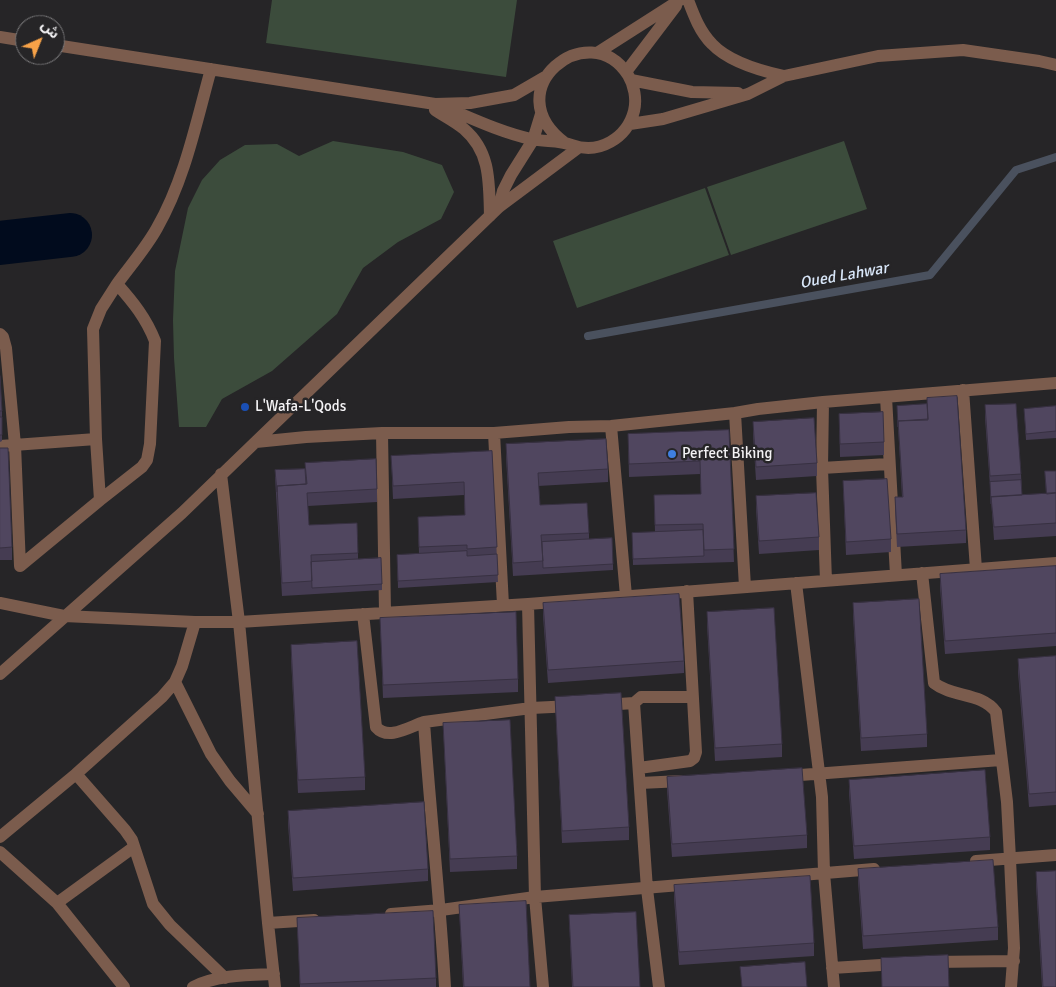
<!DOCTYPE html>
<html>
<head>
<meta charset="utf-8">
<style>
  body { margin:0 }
  #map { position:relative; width:1056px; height:987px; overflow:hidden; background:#262527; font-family:Signika,"Noto Sans Arabic",sans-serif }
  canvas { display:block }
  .north { position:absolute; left:15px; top:15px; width:50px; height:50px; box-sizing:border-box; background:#262527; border:1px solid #787779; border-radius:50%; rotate:44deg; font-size:14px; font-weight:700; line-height:20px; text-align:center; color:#f4f3f5 }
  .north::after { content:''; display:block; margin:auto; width:18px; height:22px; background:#f7a248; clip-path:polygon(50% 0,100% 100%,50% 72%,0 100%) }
</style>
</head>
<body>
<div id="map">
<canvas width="1056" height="987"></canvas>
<div class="north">ش</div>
</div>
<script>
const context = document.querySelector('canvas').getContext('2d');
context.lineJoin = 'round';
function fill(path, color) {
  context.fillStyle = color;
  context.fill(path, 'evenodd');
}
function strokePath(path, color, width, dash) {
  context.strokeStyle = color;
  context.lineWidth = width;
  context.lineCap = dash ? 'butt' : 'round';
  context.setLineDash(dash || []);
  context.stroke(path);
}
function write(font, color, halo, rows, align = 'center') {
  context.font = font + ' Signika,sans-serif';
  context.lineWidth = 5;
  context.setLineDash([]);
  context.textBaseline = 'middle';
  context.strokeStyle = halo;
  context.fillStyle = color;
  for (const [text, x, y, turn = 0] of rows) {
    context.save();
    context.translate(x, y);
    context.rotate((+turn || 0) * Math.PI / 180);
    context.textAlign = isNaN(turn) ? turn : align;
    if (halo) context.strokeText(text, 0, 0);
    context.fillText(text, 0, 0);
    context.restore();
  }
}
fill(new Path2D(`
  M 272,0 L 517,0 L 506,77 L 266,43 Z
  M 333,141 L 403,152 L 442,165 L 454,192 L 441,219 L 398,242 L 363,268 L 337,314 L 272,371 L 222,399 L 206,427 L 179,427 L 174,358 L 173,320 L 175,271 L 188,208 L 202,180 L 220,160 L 245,145 L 277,144 L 299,156 Z
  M 844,141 L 867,209 L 731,255 L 707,187 Z
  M 705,188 L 729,255 L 577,308 L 553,241 Z`), '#3c4c3c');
strokePath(new Path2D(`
  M 588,336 L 930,275 L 1016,170 L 1056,157`), '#4a515e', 8);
strokePath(new Path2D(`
  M 0,243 L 70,235`), '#010b1d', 44);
strokePath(new Path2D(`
  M 688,0 C 694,16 700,32 712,44 C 728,61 761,71 784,76
  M 0,37 L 25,41
  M 55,45 L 435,104 L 470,103 L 514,95 L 545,77
  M 597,53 L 680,0
  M 626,72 L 676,6
  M 631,80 L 692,92 L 738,93
  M 442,106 C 471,118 500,132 531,139 C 545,142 559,140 572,145 C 599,155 627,138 634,111 C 637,99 634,85 628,75 C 589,14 494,90 565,143
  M 435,110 C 444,116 456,122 464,129 C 491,152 489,183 490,216
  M 630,124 L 663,119 L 748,94 L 784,76 L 878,56 L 963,50 L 1039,61 L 1056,65
  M 499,207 L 503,191 L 511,175 L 533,140 L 541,114
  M 0,334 L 3,337 L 6,348 L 15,445 L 20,566
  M 963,390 L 976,569
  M 886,397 L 896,575
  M 823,402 L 822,468 L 826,581
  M 611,426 L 626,596
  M 382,433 L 385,612
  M 494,433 L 503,605
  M 256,442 L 306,437 L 382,433 L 494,433 L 569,427 L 611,426 L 735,413
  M 0,446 L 96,439
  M 822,468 L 888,464
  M 221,474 L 239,622 L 268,923 L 275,987
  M 100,500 L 142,467 L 147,460 L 150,444 L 155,341 C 146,318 133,302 117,284 C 130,266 146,248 157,228 C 185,179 196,123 211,69
  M 20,566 L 100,500 L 96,439 L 93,329 L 101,309 L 117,284
  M 922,573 L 934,683 C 953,698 981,692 996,712 L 1007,802 L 1010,859 L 1014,948 L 1011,987
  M 796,583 L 822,797 L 824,873 L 834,987
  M 745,587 L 735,413 L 758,409 L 823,402 L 1056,383
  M 0,603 L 64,616 L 195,622 L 239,622 L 528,604 L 1056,563
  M 528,604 L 535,897 L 543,987
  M 363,614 L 376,727 C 388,741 409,727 424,722
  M 0,674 L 182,513 L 499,207 L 578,148
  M 175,682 L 211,754 L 230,781 L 258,814
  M 604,705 L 634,703
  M 639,768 L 690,761 L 694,758 L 696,752 L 687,591
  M 76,774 L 125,830 L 132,840 L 153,904 L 170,925 L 225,978
  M 787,776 L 1001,760
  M 640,783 L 682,781
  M 0,837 L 76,774 L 162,697 L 175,682 L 182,666 L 195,622
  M 0,852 L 57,903 L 124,987
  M 976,861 L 1056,855
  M 57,903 L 134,847
  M 391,914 L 441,910 L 535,897 L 874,869
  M 268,923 L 314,920
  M 932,962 L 1014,961
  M 832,968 L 897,964
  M 193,987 C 217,975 247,975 274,974
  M 445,987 C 440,898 430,811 424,722 L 531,708 L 572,706
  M 659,987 L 647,889 L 634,703 L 641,697 L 693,697`), '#7b5c4d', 12);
fill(new Path2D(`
  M 0,376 L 2,411 L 2,441 L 0,442 Z
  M 927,398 L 966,530 L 966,543 L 897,547 L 895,510 L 895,497 L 902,497 L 897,406 L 927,404 Z
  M 985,405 L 1021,474 L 1022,495 L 1046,494 L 1045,471 L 1056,471 L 1056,536 L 994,540 L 985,418 Z
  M 1056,406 L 1056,438 L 1026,440 L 1024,409 Z
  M 839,414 L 884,442 L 884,455 L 840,457 Z
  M 753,422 L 817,463 L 817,476 L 756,480 L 753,435 Z
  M 729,430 L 734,562 L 633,565 L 632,533 L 655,532 L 654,495 L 701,494 L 700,474 L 629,477 L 628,434 Z
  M 506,444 L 608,469 L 608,482 L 538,486 L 540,505 L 589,533 L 589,539 L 613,564 L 613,570 L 513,576 L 506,457 Z
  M 0,448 L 12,547 L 12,560 L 0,560 Z
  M 492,451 L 498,582 L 398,588 L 397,555 L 419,554 L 418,517 L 465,515 L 464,495 L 393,499 L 391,456 Z
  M 305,463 L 377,489 L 377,502 L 308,506 L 309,525 L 358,553 L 358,559 L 382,584 L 382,590 L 282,596 L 275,477 L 305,469 Z
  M 843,481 L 891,539 L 891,552 L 846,555 Z
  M 756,496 L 819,537 L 819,550 L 759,554 L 756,509 Z
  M 1056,566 L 1056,646 L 945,654 L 940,587 L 940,574 Z
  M 543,603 L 684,661 L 684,673 L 548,683 L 543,616 Z
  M 853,603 L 927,734 L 927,747 L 861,751 L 853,615 Z
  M 707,612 L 782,744 L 782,757 L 715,761 L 707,625 Z
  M 380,618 L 518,679 L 518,692 L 383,698 Z
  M 291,645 L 365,777 L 365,790 L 298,793 L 291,658 Z
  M 1056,656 L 1056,805 L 1029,807 L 1018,672 L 1018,659 Z
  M 555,697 L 629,827 L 629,840 L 562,843 Z
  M 443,723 L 517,856 L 517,869 L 450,872 Z
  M 667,777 L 807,835 L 807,848 L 672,857 L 667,790 Z
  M 849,780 L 990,837 L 990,850 L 854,859 L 849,793 Z
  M 288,811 L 428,869 L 428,881 L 293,891 L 288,824 Z
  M 858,869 L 998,927 L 998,940 L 863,949 L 858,882 Z
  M 1036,872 L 1056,987 L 1042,987 L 1036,885 Z
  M 674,885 L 814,943 L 814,956 L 679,965 L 674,898 Z
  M 459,905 L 530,987 L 463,987 Z
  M 569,915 L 640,987 L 572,987 Z
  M 297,918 L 436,978 L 436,987 L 300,987 Z`), '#453c52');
const building = new Path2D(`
  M 0,376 L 2,411 L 0,411 Z
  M 957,396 L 966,530 L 897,534 L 895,497 L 903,497 L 898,421 L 928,419 L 927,398 Z
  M 927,404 L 928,420 L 898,421 L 898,427 L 897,406 Z
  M 1016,404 L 1021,474 L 990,476 L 985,405 Z
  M 1056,406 L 1056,431 L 1026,434 L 1024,409 Z
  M 883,412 L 884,442 L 840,444 L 839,414 Z
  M 0,417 L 2,417 L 2,435 L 0,435 Z
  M 814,418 L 817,463 L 756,467 L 753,422 Z
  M 729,430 L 734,549 L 704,550 L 703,524 L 655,525 L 654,495 L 701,494 L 700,461 L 629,464 L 628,434 Z
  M 606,439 L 608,469 L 538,473 L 540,505 L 587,503 L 589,533 L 541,535 L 543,561 L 513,563 L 506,444 Z
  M 0,448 L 8,448 L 12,547 L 0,548 Z
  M 492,451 L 497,547 L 467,549 L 467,545 L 419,547 L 418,517 L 465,515 L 464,482 L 393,486 L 391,456 Z
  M 376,459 L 377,489 L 307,493 L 309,525 L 357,523 L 358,553 L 311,555 L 312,581 L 282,583 L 277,486 L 307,484 L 305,463 Z
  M 305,469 L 306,484 L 277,486 L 277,492 L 275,470 Z
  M 1045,471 L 1056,471 L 1056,493 L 1047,494 Z
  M 887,479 L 891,539 L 846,542 L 843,481 Z
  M 1021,480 L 1022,495 L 991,497 L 991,504 L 990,482 Z
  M 816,493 L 819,537 L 759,541 L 756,496 Z
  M 1056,493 L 1056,523 L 994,527 L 991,497 Z
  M 703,530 L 704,556 L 633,559 L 632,533 Z
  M 612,538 L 613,564 L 543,568 L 542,542 Z
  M 467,551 L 467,556 L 497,554 L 498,575 L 398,581 L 397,555 Z
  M 381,558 L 382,584 L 312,588 L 311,562 Z
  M 1056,566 L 1056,633 L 945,641 L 940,574 Z
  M 679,594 L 684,661 L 548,670 L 543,603 Z
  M 919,599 L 927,734 L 861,738 L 853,603 Z
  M 774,608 L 782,744 L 715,748 L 707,612 Z
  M 516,612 L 518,679 L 383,685 L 380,618 Z
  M 357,641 L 365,777 L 298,780 L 291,645 Z
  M 1056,656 L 1056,792 L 1029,794 L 1018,659 Z
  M 621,693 L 629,827 L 562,831 L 555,697 Z
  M 510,720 L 517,856 L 450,859 L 443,723 Z
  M 802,768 L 807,835 L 672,844 L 667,777 Z
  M 985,770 L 990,837 L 854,846 L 849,780 Z
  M 424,802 L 428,869 L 293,878 L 288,811 Z
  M 993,860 L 998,927 L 863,936 L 858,869 Z
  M 1056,871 L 1056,987 L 1043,987 L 1036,872 Z
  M 810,876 L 814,943 L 679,952 L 674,885 Z
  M 526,901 L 530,987 L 464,987 L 459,905 Z
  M 433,911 L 436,978 L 300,984 L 297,918 Z
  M 636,912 L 640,987 L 573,987 L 569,915 Z
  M 948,955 L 949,987 L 882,987 L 881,958 Z
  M 805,962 L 807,987 L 742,987 L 740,967 Z`);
fill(building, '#50465f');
strokePath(building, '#383142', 1);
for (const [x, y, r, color] of [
  [245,407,5,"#1a4fb4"],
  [672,454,5,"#3f7fe0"]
]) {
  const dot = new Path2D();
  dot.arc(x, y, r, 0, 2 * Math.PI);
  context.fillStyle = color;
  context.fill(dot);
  strokePath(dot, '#262527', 2);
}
write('15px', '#f4f3f5', '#262527', [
  ["L'Wafa-L'Qods",255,407],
  ["Perfect Biking",682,454]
], 'left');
write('italic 16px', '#d8e6f8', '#262527', [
  ["Oued Lahwar",844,276,-10]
]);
</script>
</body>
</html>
